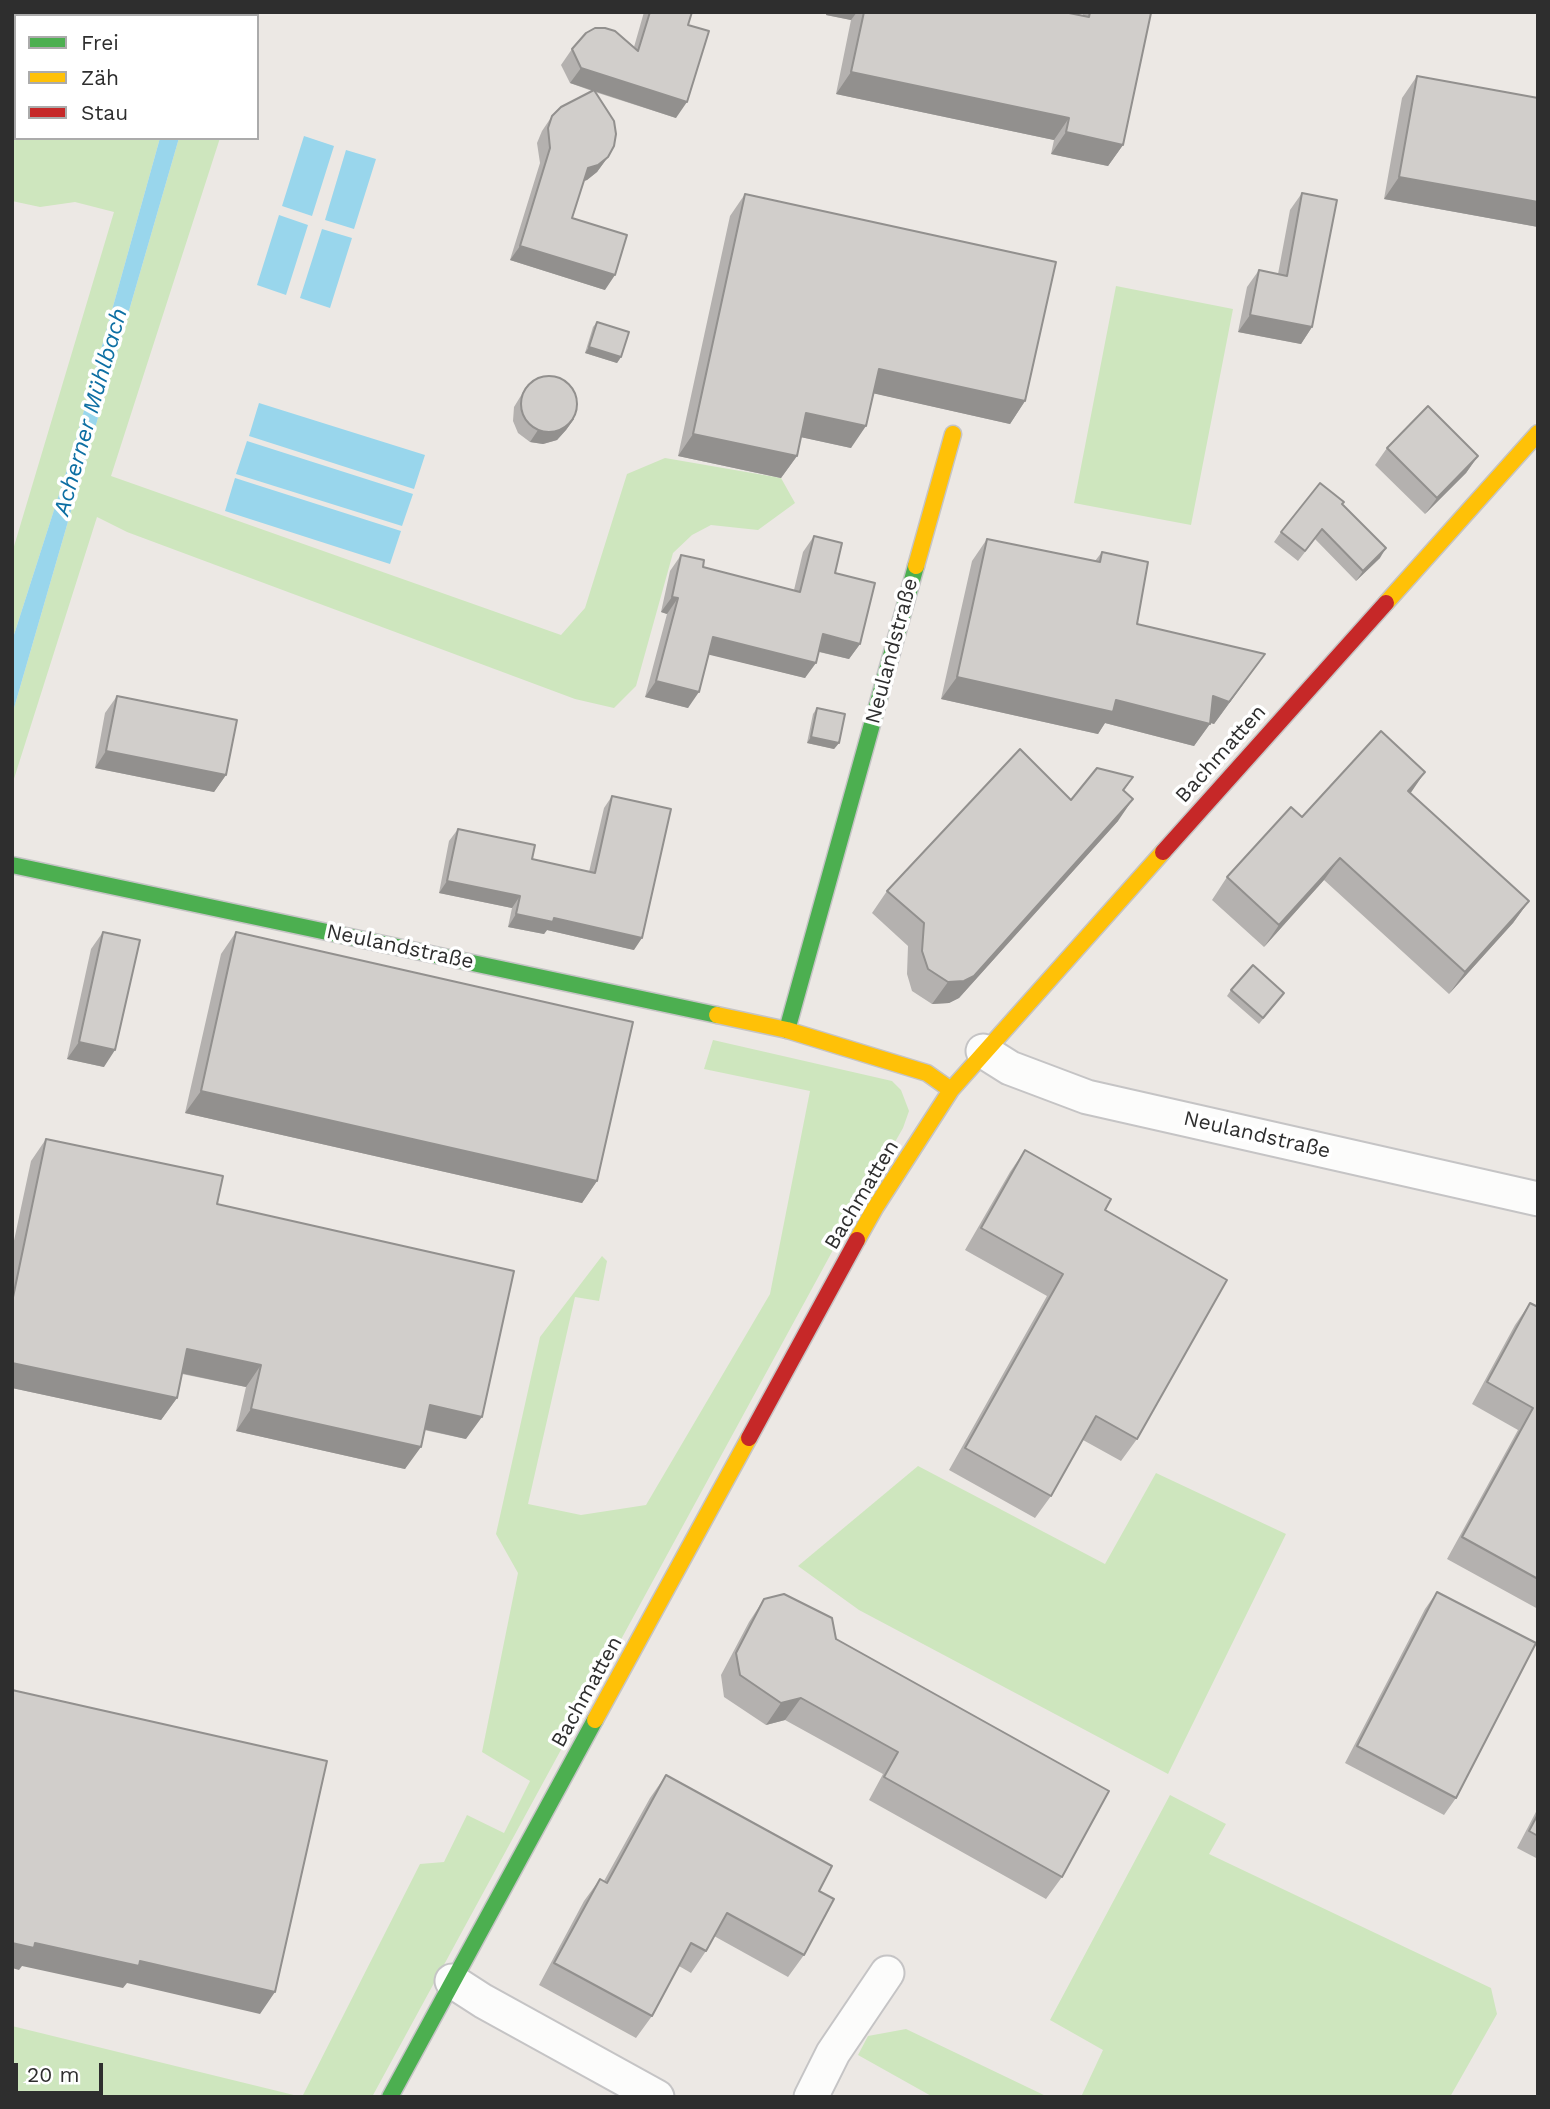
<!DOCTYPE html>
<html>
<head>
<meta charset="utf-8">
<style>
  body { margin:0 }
  #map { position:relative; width:1550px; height:2109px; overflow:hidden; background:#ece8e4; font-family:"Work Sans",sans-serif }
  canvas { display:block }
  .frame { position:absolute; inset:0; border:14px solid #2e2e2e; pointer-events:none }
  .legend { position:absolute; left:14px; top:14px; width:245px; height:126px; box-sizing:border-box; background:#fff; border:2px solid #ababab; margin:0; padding:9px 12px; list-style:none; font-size:21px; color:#2e2e2e }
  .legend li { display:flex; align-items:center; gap:14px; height:35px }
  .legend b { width:35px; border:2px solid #ababab }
  .scale { position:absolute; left:14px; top:2063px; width:89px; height:32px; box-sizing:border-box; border:4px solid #2e2e2e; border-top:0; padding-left:9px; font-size:21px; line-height:24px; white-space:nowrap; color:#2e2e2e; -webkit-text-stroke:5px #fff; paint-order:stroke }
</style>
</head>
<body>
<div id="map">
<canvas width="1550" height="2109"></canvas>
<div class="frame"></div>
<ul class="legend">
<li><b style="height:9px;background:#4caf50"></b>Frei</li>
<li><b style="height:9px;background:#ffc107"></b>Zäh</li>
<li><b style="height:9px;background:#c62828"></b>Stau</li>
</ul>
<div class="scale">20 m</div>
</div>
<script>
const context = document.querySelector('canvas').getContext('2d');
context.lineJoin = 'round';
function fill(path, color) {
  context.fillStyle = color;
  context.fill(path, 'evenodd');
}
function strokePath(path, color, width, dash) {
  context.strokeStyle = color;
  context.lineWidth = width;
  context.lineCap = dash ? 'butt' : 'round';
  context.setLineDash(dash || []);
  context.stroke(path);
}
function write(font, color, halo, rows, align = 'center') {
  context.font = font + ' "Work Sans",sans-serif';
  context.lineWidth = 7;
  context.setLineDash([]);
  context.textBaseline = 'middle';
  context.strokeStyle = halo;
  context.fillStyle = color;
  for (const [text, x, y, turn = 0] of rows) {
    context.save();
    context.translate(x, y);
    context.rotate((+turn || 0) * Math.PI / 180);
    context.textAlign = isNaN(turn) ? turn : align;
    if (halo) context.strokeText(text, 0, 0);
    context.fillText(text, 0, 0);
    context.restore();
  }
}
fill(new Path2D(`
  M 12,12 L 196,12 L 195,16 L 16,16 L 16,138 L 160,138 L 71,457 L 12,641 L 12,553 L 114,212 L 75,202 L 40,207 L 12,201 Z
  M 179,138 L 220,138 L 111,476 L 561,635 L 585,608 L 627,474 L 665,458 L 781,478 L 795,503 L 758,530 L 711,525 L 692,535 L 673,553 L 636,686 L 614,708 L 575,699 L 127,532 L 97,517 L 12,785 L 12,715 Z
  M 1116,286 L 1233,309 L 1191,525 L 1074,503 Z
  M 713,1040 L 892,1081 L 901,1090 L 909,1111 L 903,1128 L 833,1250 L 372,2097 L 12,2097 L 12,2026 L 302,2097 L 420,1864 L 444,1862 L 467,1815 L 504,1833 L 530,1781 L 482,1752 L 518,1573 L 496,1534 L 540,1337 L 602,1256 L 607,1261 L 599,1301 L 575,1297 L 528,1504 L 581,1515 L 646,1505 L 770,1294 L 810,1091 L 704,1069 Z
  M 918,1466 L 1105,1564 L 1156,1473 L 1286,1534 L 1168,1774 L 859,1610 L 798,1566 Z
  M 1170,1795 L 1226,1824 L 1209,1854 L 1491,1988 L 1497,2014 L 1450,2097 L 1081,2097 L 1103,2050 L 1050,2020 Z
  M 906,2029 L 1048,2097 L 933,2097 L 858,2055 L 868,2036 Z`), '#cee6be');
fill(new Path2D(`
  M 304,136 L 334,146 L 312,216 L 282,206 Z
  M 160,138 L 179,138 L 12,715 L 12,641 L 71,457 Z
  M 346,150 L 376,159 L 354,229 L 325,220 Z
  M 279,215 L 308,225 L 286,295 L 257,285 Z
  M 322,229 L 352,238 L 330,308 L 300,298 Z
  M 259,403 L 425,455 L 414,489 L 249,436 Z
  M 247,441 L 413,494 L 402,526 L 236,474 Z
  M 235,478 L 401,531 L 390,564 L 225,511 Z`), '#99d6ec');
const street = new Path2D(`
  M 983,1051 L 1010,1068 L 1087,1097 L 1538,1199
  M 452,1981 L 483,2001 L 657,2097
  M 811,2097 L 833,2053 L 887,1973`);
const fast = new Path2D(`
  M 12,865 L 717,1015
  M 787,1030 L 916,566
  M 390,2097 L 595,1720`);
const slow = new Path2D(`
  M 916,566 L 953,434
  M 1386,603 L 1538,433
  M 717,1015 L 787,1030 L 927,1073 L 951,1090
  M 857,1240 L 875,1208 L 951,1090 L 1163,852
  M 595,1720 L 749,1438`);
const jam = new Path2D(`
  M 1163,852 L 1386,603
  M 749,1438 L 857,1240`);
strokePath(street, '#c5c4c5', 37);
strokePath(fast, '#c5c4c5', 19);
strokePath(slow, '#c5c4c5', 19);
strokePath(jam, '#c5c4c5', 19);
strokePath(street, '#fcfcfb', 33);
strokePath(fast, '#4caf50', 16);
strokePath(slow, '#ffc107', 16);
strokePath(jam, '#c62828', 16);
fill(new Path2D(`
  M 644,12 L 692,12 L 688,25 L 676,118 L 595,92 L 608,157 L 597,172 L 587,180 L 584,181 L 572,218 L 605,290 L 510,260 L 540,163 L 537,143 L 542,131 L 552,116 L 592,91 L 570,83 L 561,65 L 572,49 L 634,47 Z
  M 826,12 L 1064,12 L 1082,16 L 1084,12 L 1151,13 L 1123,145 L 1108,166 L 1051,154 L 1054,140 L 836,94 L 851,20 L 826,15 Z
  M 1417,76 L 1538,98 L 1538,227 L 1384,199 L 1402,98 Z
  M 1302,193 L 1312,327 L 1301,344 L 1238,332 L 1247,287 L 1259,270 L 1278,274 L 1290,210 Z
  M 745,194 L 1025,401 L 1010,424 L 873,393 L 851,448 L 801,437 L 797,456 L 781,478 L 678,456 L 730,216 Z
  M 597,322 L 621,357 L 617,363 L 585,353 L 593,327 Z
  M 528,384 L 574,419 L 566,430 L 557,440 L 543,444 L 530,442 L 518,433 L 513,421 L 514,407 Z
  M 1387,448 L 1478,456 L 1466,473 L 1425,514 L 1375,465 Z
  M 1342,504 L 1380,558 L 1356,581 L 1315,539 L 1298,561 L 1274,542 L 1281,532 Z
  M 814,536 L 835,573 L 860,644 L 849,659 L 819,652 L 805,678 L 709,654 L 688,708 L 645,697 L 667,614 L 661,612 L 670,571 L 681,555 L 703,567 L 794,590 L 803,552 Z
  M 987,539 L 1095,561 L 1102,552 L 1137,624 L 1249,676 L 1214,724 L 1210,723 L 1194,746 L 1105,723 L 1098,734 L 941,699 L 972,561 Z
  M 117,696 L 226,775 L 214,792 L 95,768 L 105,713 Z
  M 817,708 L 839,743 L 834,749 L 807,743 L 813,714 Z
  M 1133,777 L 1124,791 L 1118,821 L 959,998 L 949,1003 L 932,1004 L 912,991 L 907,974 L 908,946 L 872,913 L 887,891 L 1071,800 Z
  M 1411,793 L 1529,901 L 1513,923 L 1449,994 L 1324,880 L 1264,947 L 1212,900 L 1227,877 L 1302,817 Z
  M 612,796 L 634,950 L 547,930 L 544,934 L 508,927 L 512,908 L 439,893 L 449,841 L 458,829 L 532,859 L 589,872 L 604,808 Z
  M 103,932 L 104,1067 L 67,1059 L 91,949 Z
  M 236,932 L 597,1181 L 582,1203 L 185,1113 L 221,954 Z
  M 1231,990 L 1284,993 L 1259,1024 L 1227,996 Z
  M 46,1139 L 217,1204 L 466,1439 L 424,1430 L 405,1469 L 236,1431 L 246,1387 L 182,1374 L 177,1398 L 161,1420 L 12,1388 L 12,1250 L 31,1161 Z
  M 1025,1150 L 1105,1210 L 1137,1439 L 1121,1461 L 1083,1440 L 1051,1496 L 1035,1518 L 949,1470 L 1047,1296 L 965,1250 L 1010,1172 Z
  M 1530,1303 L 1538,1307 L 1538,1609 L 1447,1559 L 1518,1430 L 1472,1404 L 1515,1325 Z
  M 1437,1592 L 1456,1798 L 1444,1815 L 1345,1763 L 1425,1609 Z
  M 764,1599 L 836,1639 L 1062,1877 L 1046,1899 L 869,1800 L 883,1774 L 785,1720 L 766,1725 L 724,1697 L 721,1675 L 749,1622 Z
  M 666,1775 L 819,1891 L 804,1955 L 788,1977 L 714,1936 L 706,1951 L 691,1973 L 679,1966 L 652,2016 L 636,2038 L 539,1985 L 584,1901 L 600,1879 L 604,1881 L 650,1798 Z
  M 1538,1808 L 1538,1859 L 1517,1848 Z`), '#b4b1af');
fill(new Path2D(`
  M 827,12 L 857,12 L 851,20 L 826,15 Z
  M 581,68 L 687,102 L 676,118 L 570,83 Z
  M 851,72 L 1069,118 L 1054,140 L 836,94 Z
  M 1066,132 L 1123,145 L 1108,166 L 1051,154 Z
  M 608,157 L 597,172 L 587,180 L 578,183 L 588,168 Z
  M 1399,177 L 1538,202 L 1538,227 L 1384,199 Z
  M 520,246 L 615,275 L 605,290 L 510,260 Z
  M 1250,315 L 1312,327 L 1301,344 L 1238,332 Z
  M 589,347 L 621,357 L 617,363 L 585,353 Z
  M 879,369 L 1025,401 L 1010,424 L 863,391 Z
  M 806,413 L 866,426 L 851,448 L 791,435 Z
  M 574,419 L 566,430 L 557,440 L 543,444 L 530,442 L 538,430 Z
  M 693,434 L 797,456 L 781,478 L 678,456 Z
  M 1478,456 L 1466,473 L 1425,514 L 1437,498 Z
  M 1386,548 L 1380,558 L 1356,581 L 1363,571 Z
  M 672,597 L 678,598 L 667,614 L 661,612 Z
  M 823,634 L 860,644 L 849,659 L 812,650 Z
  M 713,637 L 816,663 L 805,678 L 702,653 Z
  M 1265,654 L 1214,724 L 1197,718 L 1213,696 Z
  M 957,677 L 1116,700 L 1210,724 L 1194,746 L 1105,723 L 1098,734 L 941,699 Z
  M 656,681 L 699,692 L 688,708 L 645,697 Z
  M 811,737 L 839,743 L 834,749 L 807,743 Z
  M 106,751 L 226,775 L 214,792 L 95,768 Z
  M 1425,772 L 1410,794 L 1408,791 Z
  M 1133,799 L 1118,821 L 959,998 L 949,1003 L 932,1004 L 948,982 Z
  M 1340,858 L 1324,880 L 1264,947 L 1279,925 Z
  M 447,881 L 520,896 L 512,908 L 439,893 Z
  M 1529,901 L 1513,923 L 1449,994 L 1465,972 Z
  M 516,914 L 554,918 L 642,938 L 634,950 L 547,930 L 544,934 L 508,927 Z
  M 79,1042 L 115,1050 L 104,1067 L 67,1059 Z
  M 201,1091 L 597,1181 L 582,1203 L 185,1113 Z
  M 187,1349 L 261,1365 L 246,1387 L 171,1371 Z
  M 12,1363 L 177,1398 L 161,1420 L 12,1388 Z
  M 430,1405 L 482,1417 L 466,1439 L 414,1427 Z
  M 251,1409 L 421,1447 L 405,1469 L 236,1431 Z
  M 801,1698 L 785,1720 L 766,1725 L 781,1703 Z
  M 12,1943 L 35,1943 L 140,1961 L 275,1992 L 260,2014 L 127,1983 L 123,1988 L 22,1966 L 19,1970 L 12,1968 Z`), '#92908e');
const building = new Path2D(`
  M 650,12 L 692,12 L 688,25 L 709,31 L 687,102 L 581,68 L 572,49 L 586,33 L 595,28 L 605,28 L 615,31 L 638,51 Z
  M 864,12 L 1064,12 L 1089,17 L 1090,12 L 1151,13 L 1123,145 L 1066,132 L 1069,118 L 851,72 Z
  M 1417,76 L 1538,98 L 1538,202 L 1399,177 Z
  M 594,90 L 614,121 L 616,134 L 614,146 L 608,157 L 598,165 L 588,168 L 572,218 L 627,235 L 615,275 L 520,246 L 550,148 L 548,128 L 552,116 L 561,107 Z
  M 1302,193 L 1337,200 L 1312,327 L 1250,315 L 1259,270 L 1287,276 Z
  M 745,194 L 1056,262 L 1025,401 L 879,369 L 866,426 L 806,413 L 797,456 L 693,434 Z
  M 597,322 L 629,332 L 621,357 L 589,347 Z
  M521 404a28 28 0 1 1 56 0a28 28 0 1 1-56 0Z
  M 1428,406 L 1478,456 L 1437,498 L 1387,448 Z
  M 1320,483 L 1344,502 L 1342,504 L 1386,548 L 1363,571 L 1322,529 L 1305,551 L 1281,532 Z
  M 814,536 L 842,543 L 835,573 L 875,583 L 860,644 L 823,634 L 816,663 L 713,637 L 699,692 L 656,681 L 678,598 L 672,597 L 681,555 L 704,560 L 703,567 L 800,592 Z
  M 987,539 L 1100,562 L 1102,552 L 1148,562 L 1137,624 L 1265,654 L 1229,702 L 1213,696 L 1210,724 L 1116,700 L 1113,712 L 957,677 Z
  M 117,696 L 237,720 L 226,775 L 106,751 Z
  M 817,708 L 845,714 L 839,743 L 811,737 Z
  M 1381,731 L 1425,772 L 1408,791 L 1529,901 L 1465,972 L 1340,858 L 1279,925 L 1227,877 L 1291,807 L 1302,817 Z
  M 1020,749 L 1071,800 L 1097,768 L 1133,777 L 1123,790 L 1133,799 L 974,976 L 964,981 L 948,982 L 928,969 L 922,951 L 924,923 L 887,891 Z
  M 612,796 L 671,809 L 642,938 L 554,918 L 553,922 L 516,914 L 520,896 L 447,881 L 458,829 L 535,845 L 532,859 L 595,873 Z
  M 103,932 L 140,940 L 115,1050 L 79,1042 Z
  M 236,932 L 633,1022 L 597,1181 L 201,1091 Z
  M 1253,965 L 1284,993 L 1263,1018 L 1231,990 Z
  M 46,1139 L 223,1176 L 217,1204 L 514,1271 L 482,1417 L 430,1405 L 421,1447 L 251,1409 L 261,1365 L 187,1349 L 177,1398 L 12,1363 L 12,1302 Z
  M 1025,1150 L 1111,1199 L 1105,1210 L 1227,1280 L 1137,1439 L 1096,1416 L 1051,1496 L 965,1448 L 1063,1274 L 981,1228 Z
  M 1530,1303 L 1538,1307 L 1538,1579 L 1462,1537 L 1533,1408 L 1487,1382 Z
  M 1437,1592 L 1536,1643 L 1456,1798 L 1357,1746 Z
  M 784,1594 L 832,1618 L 836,1639 L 1109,1791 L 1062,1877 L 884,1777 L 898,1752 L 801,1698 L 781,1703 L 740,1675 L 736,1653 L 764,1599 Z
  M 12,1690 L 327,1761 L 275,1992 L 140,1961 L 139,1966 L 35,1943 L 34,1948 L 12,1943 Z
  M 666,1775 L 832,1866 L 819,1891 L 834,1899 L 804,1955 L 727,1913 L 706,1951 L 691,1943 L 652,2016 L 554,1963 L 600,1879 L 607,1883 Z
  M 1538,1814 L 1538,1836 L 1529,1831 Z`);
fill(building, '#d1cecb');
strokePath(building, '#92908e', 2);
write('21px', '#2e2e2e', '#fff', [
  ["Neulandstraße",892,651,-75],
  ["Bachmatten",1221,754,-48],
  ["Neulandstraße",400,947,12],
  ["Neulandstraße",1257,1135,13],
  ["Bachmatten",862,1195,-59],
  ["Bachmatten",587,1692,-61]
]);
write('italic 23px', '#0d6fa3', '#fff', [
  ["Acherner Mühlbach",91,412,-74]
]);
</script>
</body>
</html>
